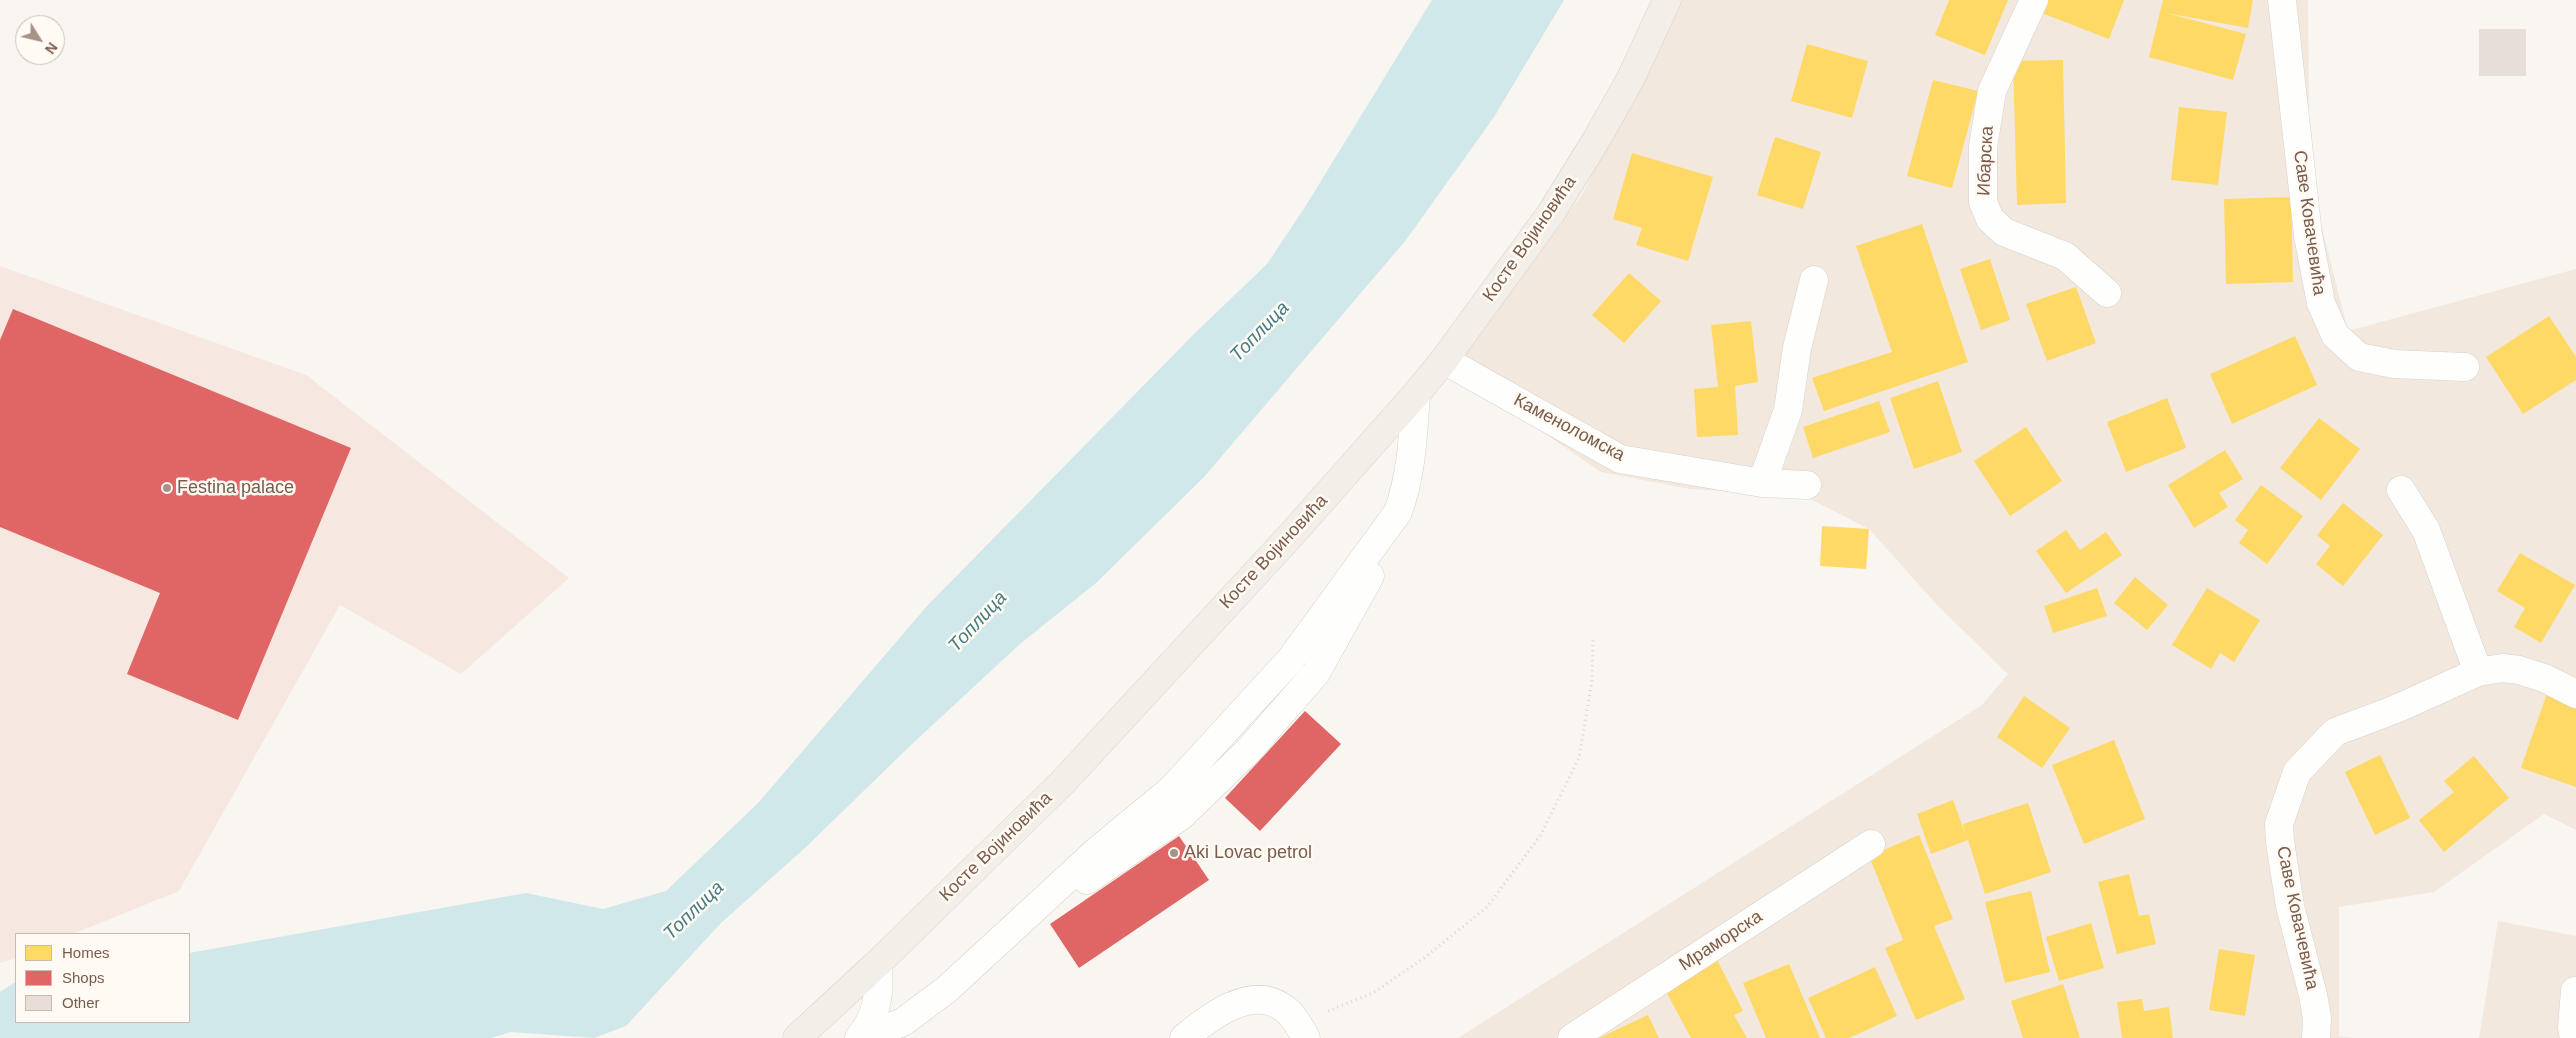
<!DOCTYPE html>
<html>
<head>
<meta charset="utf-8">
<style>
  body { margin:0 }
  #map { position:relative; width:2576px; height:1038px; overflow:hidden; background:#f9f5f0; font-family:Arial,sans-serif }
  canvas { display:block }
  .legend { position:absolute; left:15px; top:933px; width:175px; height:90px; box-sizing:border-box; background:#fffaf3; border:1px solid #cabbb1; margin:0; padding:6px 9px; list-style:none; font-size:15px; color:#7a5c4d }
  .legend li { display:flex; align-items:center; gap:10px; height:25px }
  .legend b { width:25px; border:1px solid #cabbb1 }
  .north { position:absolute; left:15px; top:15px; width:50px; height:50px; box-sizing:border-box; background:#fffaf3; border:1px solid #cabbb1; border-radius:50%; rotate:126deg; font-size:14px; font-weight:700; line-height:20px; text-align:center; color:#7a5c4d }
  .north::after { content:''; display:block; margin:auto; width:18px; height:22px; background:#a69286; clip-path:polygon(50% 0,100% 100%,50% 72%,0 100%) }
</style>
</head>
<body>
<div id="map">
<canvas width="2576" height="1038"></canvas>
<ul class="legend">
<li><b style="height:14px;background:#ffd966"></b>Homes</li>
<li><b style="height:14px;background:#e06666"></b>Shops</li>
<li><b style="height:14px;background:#e6ded7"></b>Other</li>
</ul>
<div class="north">N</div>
</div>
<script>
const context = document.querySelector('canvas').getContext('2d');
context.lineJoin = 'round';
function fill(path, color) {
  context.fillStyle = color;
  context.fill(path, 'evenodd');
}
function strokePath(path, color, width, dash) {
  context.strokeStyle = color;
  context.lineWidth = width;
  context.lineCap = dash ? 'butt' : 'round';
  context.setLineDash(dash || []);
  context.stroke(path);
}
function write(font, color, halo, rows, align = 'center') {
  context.font = font + ' Arial,sans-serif';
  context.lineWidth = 5;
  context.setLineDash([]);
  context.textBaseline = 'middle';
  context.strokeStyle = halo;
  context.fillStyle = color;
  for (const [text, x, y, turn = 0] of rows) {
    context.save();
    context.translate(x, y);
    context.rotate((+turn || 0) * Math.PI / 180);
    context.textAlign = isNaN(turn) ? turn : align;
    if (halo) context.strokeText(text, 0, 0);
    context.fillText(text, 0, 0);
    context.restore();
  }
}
fill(new Path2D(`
  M 1677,0 L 2308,0 L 2309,118 L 2319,216 L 2348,331 L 2576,269 L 2576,830 L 2544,814 L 2434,892 L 2339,907 L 2339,1036 L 2352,1038 L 1458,1038 L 1982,705 L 2008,674 L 1939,607 L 1869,529 L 1804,496 L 1690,489 L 1601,472 L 1513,412 L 1449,376 L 1583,193 Z
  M 2498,921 L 2576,936 L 2576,1038 L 2479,1038 Z`), '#f2e8de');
fill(new Path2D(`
  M 0,266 L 306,375 L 569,578 L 461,674 L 340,605 L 179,891 L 73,934 L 16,934 L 16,958 L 0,963 Z`), '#f6e8e1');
fill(new Path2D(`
  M 1432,0 L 1564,0 L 1494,117 L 1406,240 L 1204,477 L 1096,583 L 1020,644 L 911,745 L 806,847 L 720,924 L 626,1026 L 594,1038 L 511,1032 L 491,1038 L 0,1038 L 0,992 L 14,983 L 16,983 L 16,1022 L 189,1022 L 189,953 L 526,893 L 603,909 L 666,891 L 759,802 L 927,606 L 1195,333 L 1267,264 L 1305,207 Z`), '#d0e8ea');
fill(new Path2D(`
  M 1949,0 L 2008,0 L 1985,55 L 1935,35 Z
  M 2043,0 L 2124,0 L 2109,39 L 2039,12 Z
  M 2163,0 L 2253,0 L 2248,28 L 2166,13 L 2246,34 L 2233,80 L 2149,57 Z
  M 1807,44 L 1868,61 L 1852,118 L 1791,101 Z
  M 2063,60 L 2066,203 L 2017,205 L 2013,61 Z
  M 1933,80 L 1978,91 L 1952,188 L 1907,176 Z
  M 2179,107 L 2227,112 L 2218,185 L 2171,180 Z
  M 1775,137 L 1821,152 L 1803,209 L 1757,195 Z
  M 1632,153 L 1713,177 L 1688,261 L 1636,245 L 1642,228 L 1613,219 Z
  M 2291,197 L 2293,282 L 2226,284 L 2224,199 Z
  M 1922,224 L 1968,362 L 1824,411 L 1812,378 L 1892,352 L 1856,246 Z
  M 1990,259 L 2010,320 L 1981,330 L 1960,269 Z
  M 1629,273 L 1661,301 L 1624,343 L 1592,315 Z
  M 2076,287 L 2096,343 L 2047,361 L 2026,304 Z
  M 2549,316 L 2576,357 L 2576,380 L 2523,414 L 2486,357 Z
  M 1751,321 L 1758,382 L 1735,386 L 1738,435 L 1697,437 L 1694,389 L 1718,387 L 1711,325 Z
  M 2295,336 L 2317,385 L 2232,424 L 2210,374 Z
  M 1938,381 L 1962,452 L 1914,469 L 1890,398 Z
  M 2167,398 L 2186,448 L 2126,472 L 2107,422 Z
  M 1879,401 L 1890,432 L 1813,458 L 1803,427 Z
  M 2319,418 L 2360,449 L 2321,500 L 2280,468 Z
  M 2026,427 L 2062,481 L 2010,516 L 1974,461 Z
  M 2225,450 L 2243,479 L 2219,493 L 2228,507 L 2194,528 L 2168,485 Z
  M 2261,485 L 2303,516 L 2267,564 L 2239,543 L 2248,530 L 2235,520 Z
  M 2343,503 L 2383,535 L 2343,586 L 2316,564 L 2330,546 L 2317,535 Z
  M 1822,526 L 1869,529 L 1866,569 L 1820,566 Z
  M 2066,530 L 2080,550 L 2106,532 L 2122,555 L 2066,593 L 2036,551 Z
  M 2520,553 L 2575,585 L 2541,643 L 2514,627 L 2525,608 L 2497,591 Z
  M 2135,577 L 2168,605 L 2147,630 L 2114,603 Z
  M 2097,588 L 2107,616 L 2053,633 L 2044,606 Z
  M 2207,588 L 2260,620 L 2234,662 L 2220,653 L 2211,669 L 2172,645 Z
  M 2547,693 L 2576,703 L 2576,787 L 2521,768 Z
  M 2024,696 L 2070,728 L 2042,768 L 1997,737 Z
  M 2114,740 L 2145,819 L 2084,844 L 2052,765 Z
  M 2380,755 L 2410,818 L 2375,835 L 2345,772 Z
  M 2474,756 L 2509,798 L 2444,852 L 2419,820 L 2454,792 L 2444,781 Z
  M 1953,800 L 1965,833 L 1963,824 L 2028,803 L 2051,872 L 1985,894 L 1968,840 L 1931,854 L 1917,814 Z
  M 1919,835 L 1953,919 L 1934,926 L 1965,999 L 1916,1020 L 1885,948 L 1903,940 L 1869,856 Z
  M 2129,874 L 2139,916 L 2149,914 L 2156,944 L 2117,954 L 2098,882 Z
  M 2031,891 L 2050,972 L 2005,983 L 1985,902 Z
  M 2091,923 L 2104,968 L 2059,981 L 2046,937 Z
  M 2219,949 L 2255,955 L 2245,1016 L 2209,1010 Z
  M 1716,958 L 1743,1011 L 1734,1015 L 1747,1038 L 1691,1038 L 1663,986 Z
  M 1789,964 L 1820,1038 L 1766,1038 L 1743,983 Z
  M 1875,967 L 1897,1016 L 1849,1038 L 1826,1038 L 1808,998 Z
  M 2063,984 L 2080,1038 L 2023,1038 L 2011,1001 Z
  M 2142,999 L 2144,1011 L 2169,1007 L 2173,1038 L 2122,1038 L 2117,1002 Z
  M 1648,1015 L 1659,1038 L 1599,1038 Z`), '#ffd966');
fill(new Path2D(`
  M 13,309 L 351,448 L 238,720 L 127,674 L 160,593 L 0,527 L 0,340 Z
  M 1305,711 L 1341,744 L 1260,831 L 1225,798 Z
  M 1179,836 L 1209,880 L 1079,968 L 1050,924 Z`), '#e06666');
fill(new Path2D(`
  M 2479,29 L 2526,29 L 2526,76 L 2479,76 Z`), '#e6ded7');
const minor = new Path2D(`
  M 2034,0 L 1992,91 L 1983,147 L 1983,202 L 1990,219 L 2004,232 L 2065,256 L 2107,293
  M 2282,0 L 2308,235 L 2321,303 L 2335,335 L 2359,357 L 2394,364 L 2465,367
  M 1444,360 L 1620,459 L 1762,483 L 1807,485
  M 1762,483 L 1788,410 L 1797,348 L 1814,280
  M 2401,490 L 2426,530 L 2478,672
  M 1087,880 L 1181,816 L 1249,750 L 1316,673 L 1370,576
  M 859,1038 C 878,1016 880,991 878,963
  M 863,1038 L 903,1022 L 946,990 L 1098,850 L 1172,789 L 1291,659 L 1398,512 C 1412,473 1413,435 1416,394
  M 1184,1038 C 1208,1018 1250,985 1282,1007 C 1293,1013 1300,1028 1306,1038
  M 1572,1038 L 1871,844
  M 2316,1038 L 2317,1018 L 2313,995 L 2290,906 L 2280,842 L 2279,824 L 2297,772 L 2335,732 L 2396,709 L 2478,672 L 2502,668 L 2519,670 L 2544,678 L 2576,694
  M 2574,1038 L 2572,1027 L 2575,991`);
const major = new Path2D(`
  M 797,1038 L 878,963 L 1063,782 L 1292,534 L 1416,394 L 1444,360 L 1551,213 L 1595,142 L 1631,78 L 1667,0`);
strokePath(minor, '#d7d1cb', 29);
strokePath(major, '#dad1cc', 29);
strokePath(new Path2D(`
  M 1328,1011 L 1373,993 L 1424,958 L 1487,907 L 1540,836 L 1579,758 L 1592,680 L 1593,640`), '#dcd5d0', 3, [1, 4]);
strokePath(minor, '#fefefd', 28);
strokePath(major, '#f3eee8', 28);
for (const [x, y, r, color] of [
  [167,488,5,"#a69286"],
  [1174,853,5,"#a69286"]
]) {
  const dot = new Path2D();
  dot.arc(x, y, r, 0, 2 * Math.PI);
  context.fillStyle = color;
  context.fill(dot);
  strokePath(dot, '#fffaf3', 2);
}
write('18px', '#7a5c4d', '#fffaf3', [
  ["Ибарска",1986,161,-87],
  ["Саве Ковачевића",2309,223,82],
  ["Косте Војиновића",1530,239,-55],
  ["Каменоломска",1569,428,28],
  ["Косте Војиновића",1274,552,-47],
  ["Косте Војиновића",996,847,-44],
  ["Саве Ковачевића",2297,918,78],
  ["Мраморска",1721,941,-33]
]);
write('18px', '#7a5c4d', '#fffaf3', [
  ["Festina palace",177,488],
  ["Aki Lovac petrol",1184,853]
], 'left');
write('italic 19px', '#437c86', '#fffaf3', [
  ["Топлица",1260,332,-46],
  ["Топлица",978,622,-47],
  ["Топлица",694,911,-44]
]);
</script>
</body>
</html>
